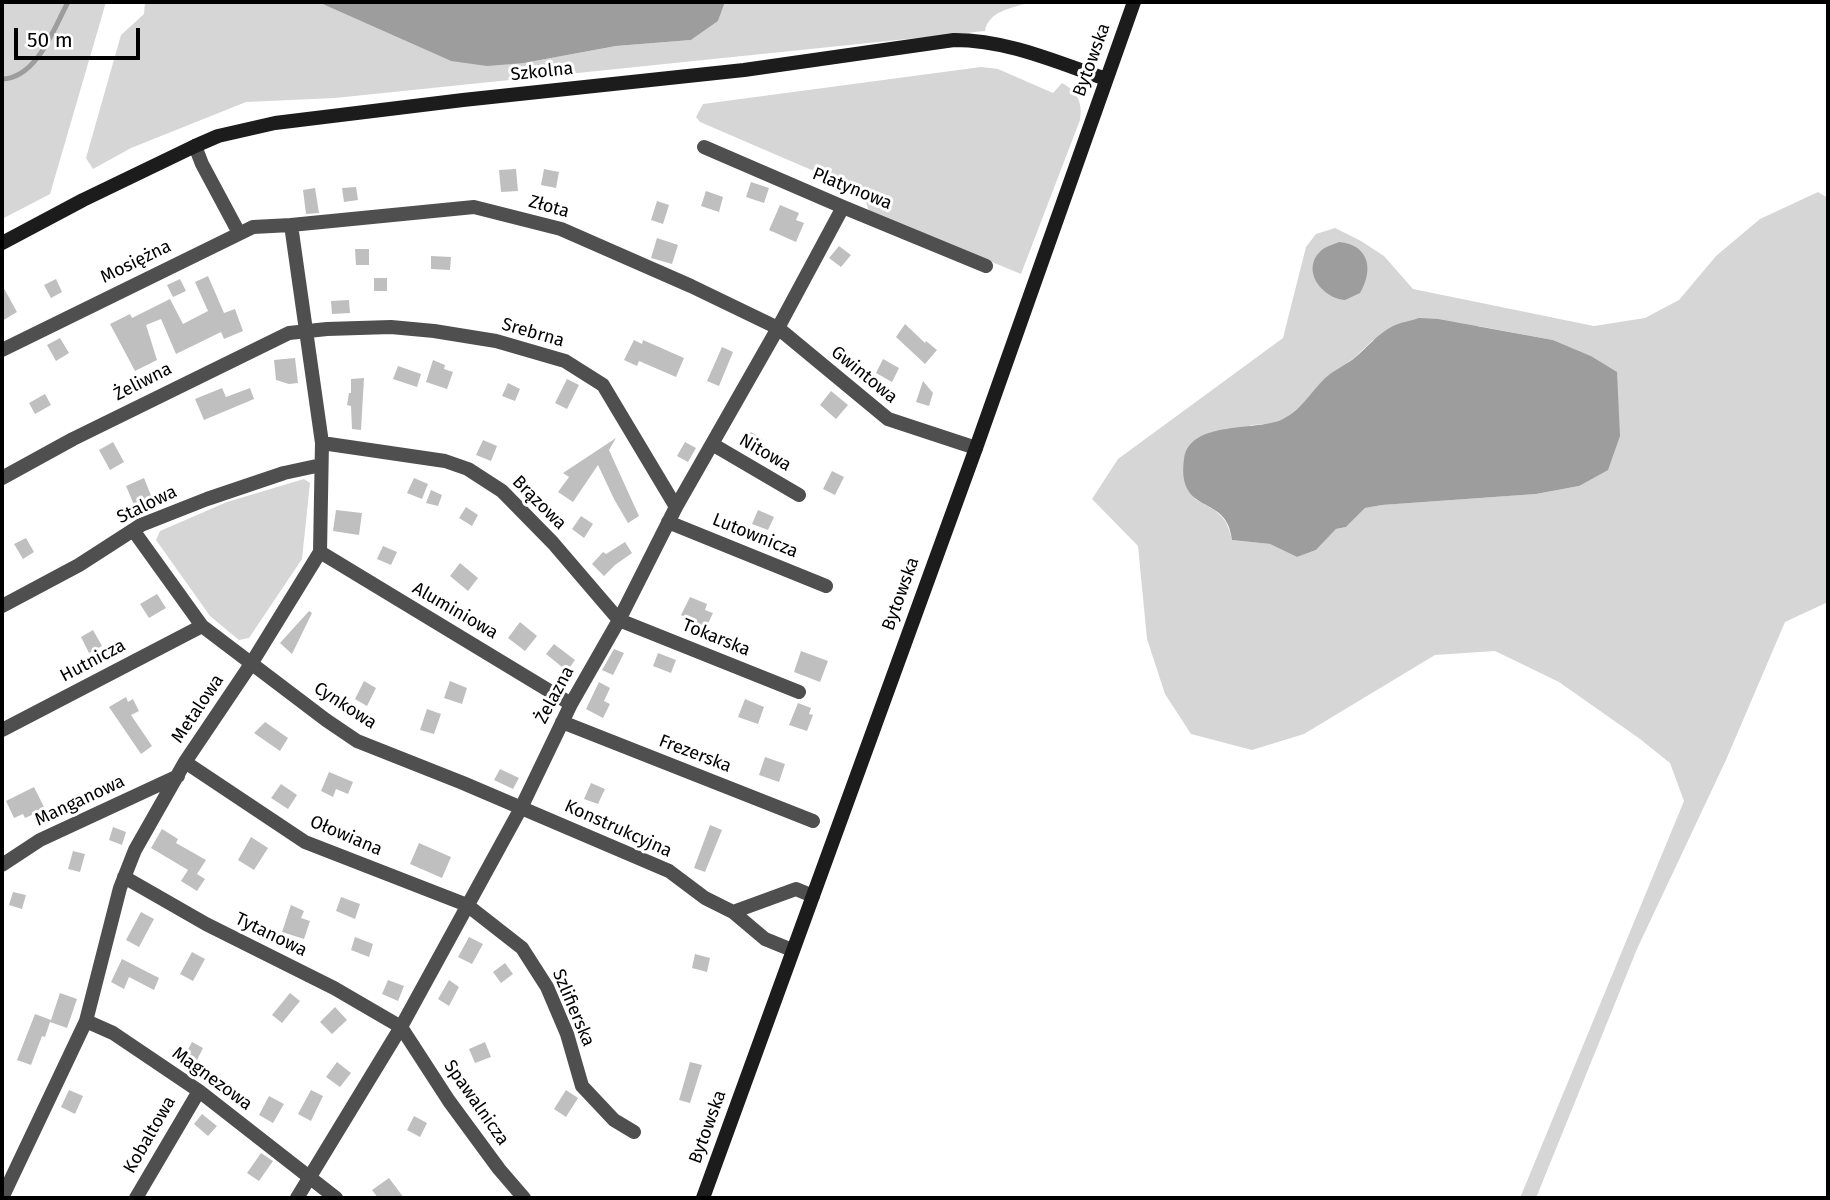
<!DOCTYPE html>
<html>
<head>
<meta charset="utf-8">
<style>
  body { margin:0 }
  #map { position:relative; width:1830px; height:1200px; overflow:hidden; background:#fff; font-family:"Fira Sans",sans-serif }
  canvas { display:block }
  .frame { position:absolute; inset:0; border:4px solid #000; pointer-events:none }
  .scale { position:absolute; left:14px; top:28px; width:126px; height:32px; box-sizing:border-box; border:4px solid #000; border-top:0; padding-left:9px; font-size:21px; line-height:24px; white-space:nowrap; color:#000; -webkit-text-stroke:5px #fff; paint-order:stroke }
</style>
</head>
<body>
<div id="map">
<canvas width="1830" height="1200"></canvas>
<div class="frame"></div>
<div class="scale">50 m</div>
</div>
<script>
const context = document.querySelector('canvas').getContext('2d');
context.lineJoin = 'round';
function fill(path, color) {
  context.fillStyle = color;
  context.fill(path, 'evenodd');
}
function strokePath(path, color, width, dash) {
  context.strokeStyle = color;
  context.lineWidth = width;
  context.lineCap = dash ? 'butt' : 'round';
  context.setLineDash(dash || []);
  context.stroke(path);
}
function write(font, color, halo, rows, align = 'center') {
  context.font = font + ' "Fira Sans",sans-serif';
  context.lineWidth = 6;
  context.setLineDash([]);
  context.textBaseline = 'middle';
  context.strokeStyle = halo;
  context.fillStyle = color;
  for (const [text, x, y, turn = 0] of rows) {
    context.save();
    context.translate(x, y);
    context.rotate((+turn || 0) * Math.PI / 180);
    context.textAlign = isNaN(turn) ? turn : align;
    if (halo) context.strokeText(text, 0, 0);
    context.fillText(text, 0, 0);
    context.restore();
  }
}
fill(new Path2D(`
  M 2,2 L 106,2 L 50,194 L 2,219 Z
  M 145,2 L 318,2 L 451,61 L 524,63 L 616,46 L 691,40 L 718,21 L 725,2 L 1030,2 C 1013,8 988,11 985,31 L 335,98 L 246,102 L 131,148 L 93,169 L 86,158 L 121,35 L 144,14 Z
  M 981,67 L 998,69 L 1053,93 L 1062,83 C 1077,91 1083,102 1080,120 L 1021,274 L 869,211 L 864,197 L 865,193 L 700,122 L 696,117 L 703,104 Z
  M 1818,192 L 1828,198 L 1828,602 L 1785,622 L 1726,760 L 1637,949 L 1536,1198 L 1520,1198 L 1684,801 L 1670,763 L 1640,739 L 1559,682 L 1495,651 L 1435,655 L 1304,734 L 1252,750 L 1191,734 L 1165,694 L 1147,639 L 1138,546 L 1092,499 L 1118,459 L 1283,338 L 1306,247 L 1316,234 L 1335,228 L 1361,241 L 1384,256 L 1413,289 L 1594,326 L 1645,318 L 1679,300 L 1716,256 L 1760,219 ZM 1478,326 L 1553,340 L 1591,356 L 1616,372 L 1579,486 L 1536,494 L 1382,505 L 1365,508 L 1346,527 L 1336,529 L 1316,550 L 1297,557 L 1270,544 L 1232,540 C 1226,514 1218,512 1195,499 L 1251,425 L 1270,424 L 1285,419 L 1305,402 L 1325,378 L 1354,358 L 1373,340 Z
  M 304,479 L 310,483 L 302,559 L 249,638 L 239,640 L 210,616 L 156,540 L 160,531 L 227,502 Z`), '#d6d6d6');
fill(new Path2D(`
  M 318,2 L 725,2 L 718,21 L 691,40 L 616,46 L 524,63 L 487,66 L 451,61 Z
  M 1339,242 C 1369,245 1374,269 1360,293 L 1345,300 C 1321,298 1299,268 1323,249 C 1327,246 1335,244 1339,242 Z
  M 1419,318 L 1438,319 L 1553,340 L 1591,356 L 1617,372 L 1620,436 L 1608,470 L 1579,486 L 1536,494 L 1382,505 L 1365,508 L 1346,527 L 1336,529 L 1316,550 L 1297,557 L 1270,544 L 1232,540 C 1231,535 1230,529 1228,525 C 1217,498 1177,510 1184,459 C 1190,419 1258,432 1283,419 C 1301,410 1311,392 1325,378 C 1333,371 1343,366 1352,360 C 1366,349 1377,334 1393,326 C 1401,322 1411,321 1419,318 Z`), '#9d9d9d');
strokePath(new Path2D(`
  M 2,79 C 37,78 54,28 68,2`), '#9d9d9d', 5);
fill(new Path2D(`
  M 516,169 L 518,191 L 501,192 L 499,170 Z
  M 544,169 L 559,172 L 556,188 L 541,185 Z
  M 751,182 L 769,188 L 764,203 L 746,197 Z
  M 356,187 L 358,200 L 344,202 L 342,188 Z
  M 315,188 L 319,213 L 306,214 L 303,190 Z
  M 706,191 L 723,197 L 719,212 L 701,206 Z
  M 657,201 L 669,205 L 663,224 L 651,220 Z
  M 780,205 L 799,213 L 796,220 L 804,223 L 796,242 L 769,230 Z
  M 657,238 L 678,245 L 672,264 L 651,258 Z
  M 839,246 L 851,255 L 841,267 L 829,258 Z
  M 355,249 L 369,249 L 369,265 L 356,265 Z
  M 431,256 L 451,257 L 450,270 L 431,269 Z
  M 208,276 L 224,313 L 235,309 L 243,331 L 224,339 L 221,332 L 176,354 L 161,319 L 146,325 L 157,360 L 135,371 L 110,324 L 130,314 L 132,318 L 170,299 L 183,324 L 208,311 L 195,282 Z
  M 374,278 L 387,278 L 387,291 L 374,291 Z
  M 56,279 L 62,292 L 51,298 L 44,285 Z
  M 180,279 L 186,291 L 173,297 L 167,285 Z
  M 2,285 L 17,312 L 2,321 Z
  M 349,300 L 350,313 L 332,314 L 331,301 Z
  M 905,324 L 925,343 L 926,341 L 937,350 L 925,364 L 896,337 Z
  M 60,338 L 69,353 L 56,361 L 47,345 Z
  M 634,340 L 642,344 L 643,340 L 684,358 L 676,377 L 639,361 L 637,366 L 624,360 Z
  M 722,347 L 733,352 L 719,386 L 707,381 Z
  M 295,358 L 298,383 L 289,384 L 276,380 L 274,360 Z
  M 883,359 L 899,368 L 892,382 L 876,373 Z
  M 433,360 L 445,365 L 444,369 L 453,372 L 447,389 L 426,382 Z
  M 398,366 L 421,374 L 417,387 L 393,379 Z
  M 364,378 L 361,430 L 352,429 L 351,406 L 347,405 L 349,393 L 351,393 L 351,379 Z
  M 567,379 L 579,385 L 567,409 L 555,403 Z
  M 923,381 L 933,393 L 929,406 L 916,402 Z
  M 508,383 L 520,389 L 515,401 L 502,396 Z
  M 222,388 L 226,397 L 250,388 L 254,399 L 204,420 L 195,399 Z
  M 831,391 L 848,405 L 836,419 L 820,405 Z
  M 45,394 L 51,405 L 35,414 L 29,403 Z
  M 751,432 L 762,439 L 752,453 L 741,446 Z
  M 616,438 L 609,450 L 639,516 L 628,523 L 614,499 L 598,465 L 573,502 L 558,492 L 569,477 L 563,473 Z
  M 483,440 L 497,446 L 491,461 L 476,455 Z
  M 113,442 L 124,462 L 110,470 L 99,450 Z
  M 685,442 L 696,448 L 688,462 L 677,456 Z
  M 832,471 L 844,477 L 835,495 L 823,489 Z
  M 144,478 L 152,498 L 134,505 L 126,486 Z
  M 414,478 L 428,484 L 422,499 L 407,493 Z
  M 431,490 L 442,495 L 438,506 L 426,503 Z
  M 466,507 L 478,515 L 472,526 L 459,518 Z
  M 336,510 L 362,513 L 359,535 L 333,531 Z
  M 758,510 L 774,517 L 768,530 L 752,524 Z
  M 581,516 L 593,524 L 584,538 L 572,529 Z
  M 26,538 L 34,552 L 23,559 L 14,544 Z
  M 625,542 L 632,553 L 615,565 L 604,576 L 592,564 L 603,552 L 606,554 Z
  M 383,546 L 397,552 L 391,565 L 377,559 Z
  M 460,563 L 478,578 L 468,591 L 450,576 Z
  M 157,594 L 166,608 L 149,618 L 140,604 Z
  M 690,597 L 707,604 L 705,610 L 713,613 L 706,628 L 681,615 Z
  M 309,611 L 312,613 L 292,654 L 280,643 Z
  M 520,622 L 537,636 L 525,651 L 508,638 Z
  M 93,630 L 102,646 L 89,653 L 81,637 Z
  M 554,644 L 575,660 L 567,671 L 546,654 Z
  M 614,649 L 624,653 L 613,675 L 602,670 Z
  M 801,651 L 828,661 L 820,682 L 794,672 Z
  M 658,653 L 676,660 L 671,673 L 653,666 Z
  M 364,681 L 376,688 L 367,706 L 355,699 Z
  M 450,681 L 467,688 L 462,704 L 444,698 Z
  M 599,682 L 610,688 L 604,701 L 610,704 L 603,718 L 586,709 Z
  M 126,697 L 128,702 L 133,699 L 139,711 L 131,715 L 152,746 L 141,754 L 109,707 Z
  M 745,699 L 764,707 L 758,724 L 738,717 Z
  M 798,703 L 811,708 L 809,714 L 813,715 L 807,731 L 789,725 Z
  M 427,709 L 441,714 L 434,734 L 420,730 Z
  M 265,722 L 288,738 L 280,751 L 254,733 Z
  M 765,757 L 785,764 L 779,782 L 759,775 Z
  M 500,769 L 519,778 L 513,789 L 494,780 Z
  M 329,772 L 353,782 L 348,794 L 336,789 L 333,797 L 321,791 Z
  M 591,783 L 605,789 L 598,804 L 584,799 Z
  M 281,784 L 297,795 L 288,809 L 271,798 Z
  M 34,787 L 45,809 L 25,818 L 23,814 L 14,818 L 6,801 Z
  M 710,825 L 722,830 L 705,872 L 694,868 Z
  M 113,827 L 126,832 L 122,845 L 109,840 Z
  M 162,829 L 178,839 L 176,843 L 206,860 L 197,874 L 205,879 L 197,891 L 181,881 L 188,870 L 151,848 Z
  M 251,837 L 268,848 L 254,870 L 238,860 Z
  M 419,843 L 451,857 L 442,878 L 410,864 Z
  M 73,851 L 85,854 L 80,872 L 68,869 Z
  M 13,892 L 26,895 L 22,909 L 9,905 Z
  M 341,897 L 360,904 L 355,919 L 336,911 Z
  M 291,905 L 304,911 L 301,918 L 310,921 L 304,939 L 282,932 Z
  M 141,912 L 154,919 L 139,947 L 126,940 Z
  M 355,937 L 373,944 L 369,957 L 351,950 Z
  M 469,937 L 483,944 L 472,964 L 458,957 Z
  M 192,952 L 205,959 L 193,981 L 180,974 Z
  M 695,954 L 710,958 L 707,972 L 692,968 Z
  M 122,959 L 159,978 L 154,990 L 129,977 L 124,989 L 111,982 Z
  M 505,963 L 513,974 L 501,983 L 493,972 Z
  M 388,980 L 404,986 L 398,1001 L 382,994 Z
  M 449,980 L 459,987 L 449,1006 L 438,999 Z
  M 60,993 L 77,999 L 67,1028 L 50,1022 L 45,1037 L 42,1036 L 31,1065 L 17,1060 L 35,1014 L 51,1020 Z
  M 290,993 L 300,1001 L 282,1023 L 272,1015 Z
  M 335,1007 L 347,1020 L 332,1034 L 320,1022 Z
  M 192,1042 L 203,1048 L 197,1060 L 185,1055 Z
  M 485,1042 L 491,1057 L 475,1063 L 469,1049 Z
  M 337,1062 L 351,1073 L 340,1087 L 326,1077 Z
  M 690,1062 L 702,1065 L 690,1103 L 679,1100 Z
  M 69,1090 L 83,1096 L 75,1114 L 61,1107 Z
  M 311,1090 L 323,1096 L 311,1121 L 298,1114 Z
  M 566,1090 L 578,1098 L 566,1117 L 554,1109 Z
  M 269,1096 L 284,1104 L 273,1123 L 259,1115 Z
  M 202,1114 L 217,1126 L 208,1136 L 194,1124 Z
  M 414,1116 L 427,1123 L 420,1137 L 407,1130 Z
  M 261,1153 L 273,1161 L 259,1181 L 247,1173 Z
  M 389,1178 L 404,1198 L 378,1198 L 372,1190 Z`), '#bfbfbf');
strokePath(new Path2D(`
  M 195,146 L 202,164 L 239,233
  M 704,147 L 843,207 L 986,266
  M 2,350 L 253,227 L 291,225 L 474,207 L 561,229 L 691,286 L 778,328 L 888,419 L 976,448
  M 322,443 L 445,461 L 468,469 L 502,491 L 553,543 L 619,620 L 799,692
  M 712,444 L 799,495
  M 2,478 L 73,439 L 289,333 L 327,329 L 391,327 L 434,331 L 496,341 L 565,361 L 603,385 L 676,507
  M 668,522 L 826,586
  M 133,530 L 202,626 L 326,720 L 357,741 L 463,783 L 669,871 L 705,898 L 733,912 L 765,939 L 792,950
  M 320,552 L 571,704
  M 2,606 L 79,565 L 141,525 L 207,499 L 284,473 L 321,465
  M 562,722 L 813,821
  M 2,730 L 202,626
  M 185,762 L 305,842 L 467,905 L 522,948 L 547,987 L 567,1034 L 582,1086 L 614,1120 L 634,1132
  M 2,865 L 40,840 L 178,776
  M 124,877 L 206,924 L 334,988 L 401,1027 L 449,1101 L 499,1169 L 524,1198
  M 733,912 L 796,889 L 813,896
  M 86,1021 L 113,1033 L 199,1091 L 336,1198
  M 2,1198 L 86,1021 L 120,888 L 135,850 L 185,762 L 251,664 L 320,552 L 322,443 L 291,225
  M 136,1198 L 199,1091
  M 297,1198 L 401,1027 L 521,808 L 571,704 L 619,620 L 676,507 L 778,328 L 843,207`), '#4f4f4f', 14);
strokePath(new Path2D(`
  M 2,243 L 83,200 L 195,146 L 218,136 L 275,123 L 463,100 L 744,70 L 954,40 C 1008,40 1056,62 1106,79
  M 703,1198 L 976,448 L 1134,2`), '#1c1c1c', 14);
write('18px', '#000', '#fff', [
  ["Bytowska",1092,60,-70],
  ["Szkolna",542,72,-6],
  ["Platynowa",852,189,22],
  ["Złota",549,207,16],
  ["Mosiężna",136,262,-26],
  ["Srebrna",533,333,16],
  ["Gwintowa",864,375,39],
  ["Żeliwna",143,382,-27],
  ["Nitowa",765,453,30],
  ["Brązowa",539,503,45],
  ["Stalowa",147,505,-26],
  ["Lutownicza",755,536,22],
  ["Bytowska",901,594,-70],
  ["Aluminiowa",455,611,30],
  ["Tokarska",716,638,22],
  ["Hutnicza",93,661,-28],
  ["Żelazna",555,695,-62],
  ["Cynkowa",345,706,33],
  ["Metalowa",198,709,-56],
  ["Frezerska",695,754,21],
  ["Manganowa",80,801,-25],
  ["Konstrukcyjna",618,829,24],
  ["Ołowiana",346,836,23],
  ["Tytanowa",271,935,26],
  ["Szlifierska",573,1008,67],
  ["Magnezowa",212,1079,36],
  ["Spawalnicza",476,1103,55],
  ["Bytowska",708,1127,-70],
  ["Kobaltowa",150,1135,-60]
]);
</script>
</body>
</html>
